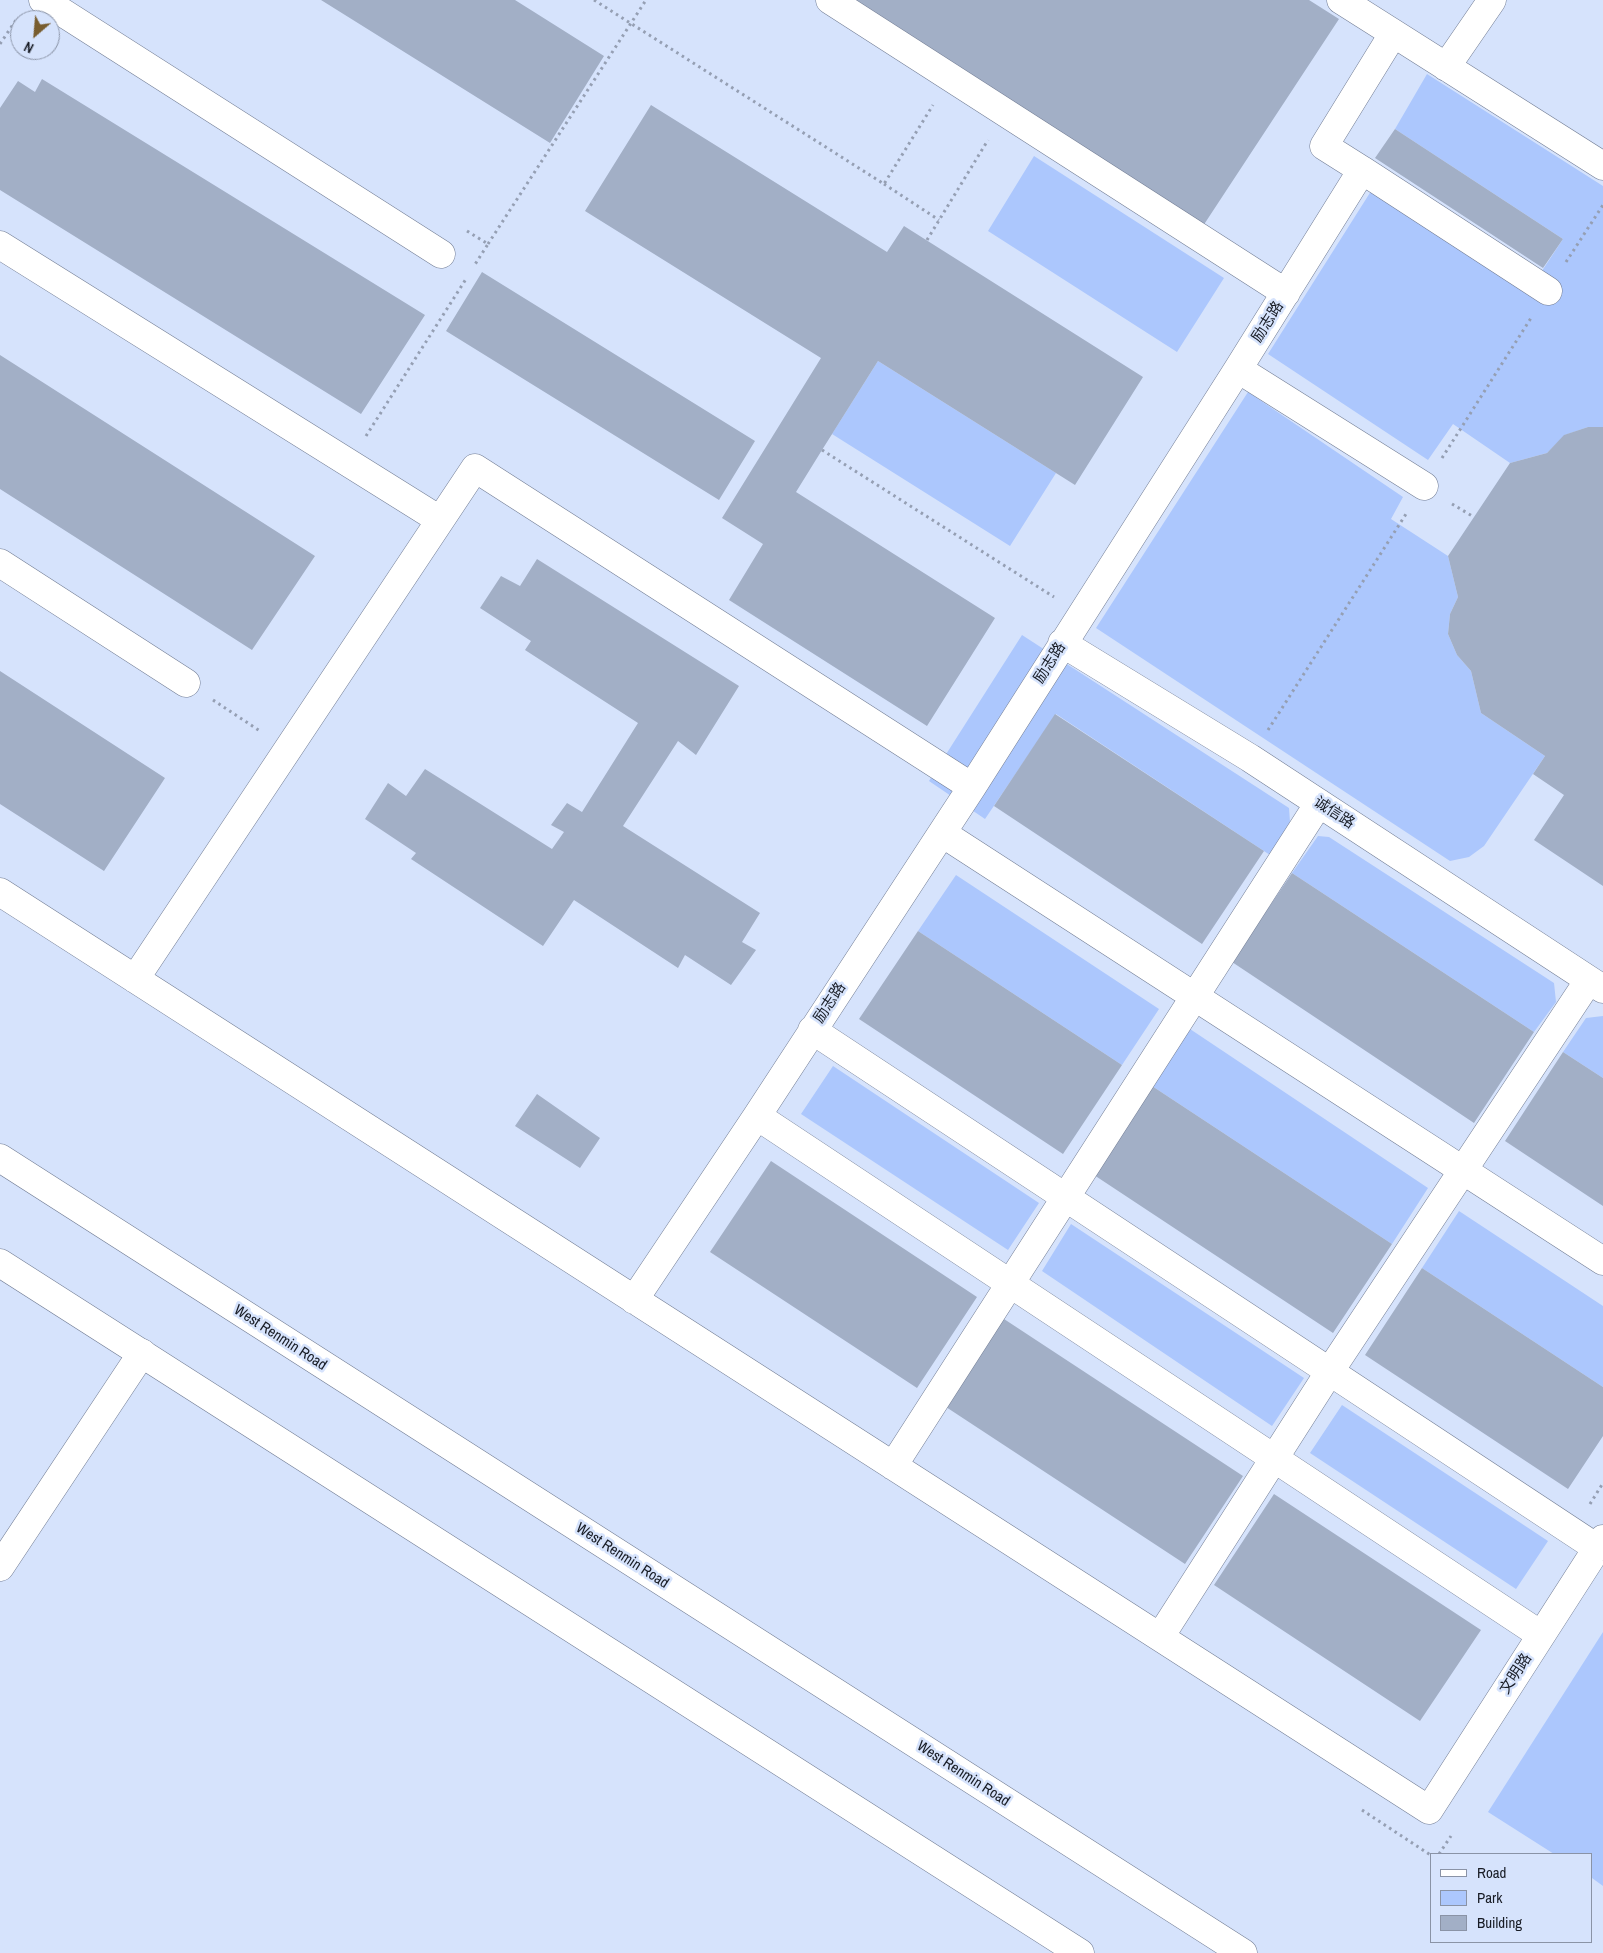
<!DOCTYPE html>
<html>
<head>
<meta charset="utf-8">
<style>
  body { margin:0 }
  #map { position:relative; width:1603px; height:1953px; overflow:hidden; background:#d6e3fc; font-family:"Archivo Narrow",sans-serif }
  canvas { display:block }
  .legend { position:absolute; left:1430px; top:1853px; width:162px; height:90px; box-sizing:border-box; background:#d6e3fc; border:1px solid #8a93a6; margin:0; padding:6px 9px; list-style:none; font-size:15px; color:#181c25 }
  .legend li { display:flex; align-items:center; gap:10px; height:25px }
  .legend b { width:25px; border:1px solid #8a93a6 }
  .north { position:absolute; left:10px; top:10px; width:50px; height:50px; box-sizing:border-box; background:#d6e3fc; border:1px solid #8a93a6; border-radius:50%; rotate:207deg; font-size:14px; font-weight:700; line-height:20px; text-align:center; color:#181c25 }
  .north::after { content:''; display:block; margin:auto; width:18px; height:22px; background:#785d2f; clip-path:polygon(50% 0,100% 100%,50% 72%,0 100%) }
</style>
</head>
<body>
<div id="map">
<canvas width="1603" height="1953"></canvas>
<ul class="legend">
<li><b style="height:6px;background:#fff"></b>Road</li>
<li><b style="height:14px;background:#acc7fd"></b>Park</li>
<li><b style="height:14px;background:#a2afc6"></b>Building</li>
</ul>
<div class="north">N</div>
</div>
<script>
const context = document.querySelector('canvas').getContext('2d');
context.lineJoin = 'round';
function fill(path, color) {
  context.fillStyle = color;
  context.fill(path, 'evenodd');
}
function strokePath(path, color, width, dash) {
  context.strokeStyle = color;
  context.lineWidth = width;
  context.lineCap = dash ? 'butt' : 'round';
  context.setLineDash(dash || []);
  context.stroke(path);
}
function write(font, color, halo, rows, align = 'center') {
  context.font = font + ' "Archivo Narrow","Noto Sans SC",sans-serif';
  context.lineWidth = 5;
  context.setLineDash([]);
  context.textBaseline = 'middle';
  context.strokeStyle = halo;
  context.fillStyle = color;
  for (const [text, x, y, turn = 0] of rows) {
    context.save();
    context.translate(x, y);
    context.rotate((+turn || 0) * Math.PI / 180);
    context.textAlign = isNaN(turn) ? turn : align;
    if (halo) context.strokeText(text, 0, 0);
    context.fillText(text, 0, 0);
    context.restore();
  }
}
fill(new Path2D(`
  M 1427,74 L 1603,186 L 1603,427 L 1588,427 L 1565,435 L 1547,453 L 1510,463 L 1453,424 L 1428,460 L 1268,354 L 1373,188 L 1528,292 L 1563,239 L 1395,129 Z
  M 1034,156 L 1224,278 L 1177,352 L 988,231 Z
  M 878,361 L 1056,473 L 1010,546 L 832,434 Z
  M 1248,392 L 1403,497 L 1391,519 L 1448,556 L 1458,597 L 1450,614 L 1448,634 L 1457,655 L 1471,671 L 1481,713 L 1545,756 L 1484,846 L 1469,857 L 1450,861 L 1096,628 Z
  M 1022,635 L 1289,808 L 1290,822 L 1270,855 L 1056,714 L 985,819 L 929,781 Z
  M 1318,836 L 1329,837 L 1554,983 L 1556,1002 L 1534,1032 L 1292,873 Z
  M 956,875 L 1159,1009 L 1122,1065 L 918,931 Z
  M 1603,1016 L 1603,1078 L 1563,1052 L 1586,1018 Z
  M 1190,1029 L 1428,1188 L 1392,1244 L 1152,1086 Z
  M 833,1066 L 1039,1203 L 1008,1250 L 801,1114 Z
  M 1459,1211 L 1603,1306 L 1603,1387 L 1422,1268 Z
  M 1071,1224 L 1304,1378 L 1272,1426 L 1042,1271 Z
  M 1342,1405 L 1548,1541 L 1516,1589 L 1310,1453 Z
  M 1603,1632 L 1603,1886 L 1592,1878 L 1592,1854 L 1554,1854 L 1488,1812 Z`), '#acc7fd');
fill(new Path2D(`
  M 321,0 L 515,0 L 604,56 L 550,143 Z
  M 851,0 L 1309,0 L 1339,19 L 1203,226 Z
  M 42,79 L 425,315 L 361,414 L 0,190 L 0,108 L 18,81 L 35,92 Z
  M 651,105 L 887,252 L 904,226 L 1143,377 L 1075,485 L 878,361 L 822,450 L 796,492 L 995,618 L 927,726 L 729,600 L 763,544 L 722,518 L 821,358 L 585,211 Z
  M 1395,129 L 1563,239 L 1543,268 L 1375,158 Z
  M 482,272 L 755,441 L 719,500 L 446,331 Z
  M 0,355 L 315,556 L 252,650 L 0,489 Z
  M 1588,427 L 1603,427 L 1603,886 L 1534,840 L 1564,795 L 1533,774 L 1545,756 L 1481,713 L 1471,671 L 1457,655 L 1448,634 L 1450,614 L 1458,597 L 1448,556 L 1510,463 L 1547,453 L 1564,435 Z
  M 537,559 L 739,686 L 696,755 L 678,741 L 623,826 L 760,913 L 742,942 L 756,950 L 731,985 L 685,955 L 678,968 L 574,900 L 543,946 L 411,859 L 416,853 L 365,819 L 388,783 L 406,796 L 425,769 L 552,849 L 564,832 L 551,825 L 567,803 L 582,812 L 638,723 L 525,650 L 531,641 L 480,608 L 501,576 L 520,586 Z
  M 0,671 L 165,778 L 104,871 L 0,804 Z
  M 1055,714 L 1264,851 L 1202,944 L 994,806 Z
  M 1292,873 L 1534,1032 L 1474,1123 L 1232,962 Z
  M 918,931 L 1122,1065 L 1063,1154 L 859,1019 Z
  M 1563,1052 L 1603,1078 L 1603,1206 L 1505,1141 Z
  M 1152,1086 L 1392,1244 L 1333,1333 L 1094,1175 Z
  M 537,1094 L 600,1138 L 580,1168 L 515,1126 Z
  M 771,1161 L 977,1297 L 917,1388 L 710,1252 Z
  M 1422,1268 L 1603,1387 L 1603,1436 L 1568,1489 L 1365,1355 Z
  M 1004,1319 L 1243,1476 L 1185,1564 L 946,1407 Z
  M 1274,1494 L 1481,1630 L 1420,1721 L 1214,1585 Z`), '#a2afc6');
const minor = new Path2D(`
  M 43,0 L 441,254
  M 830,0 L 1286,293
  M 1341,0 L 1603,166
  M 1446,67 L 1492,0
  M 1362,170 L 1548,291
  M 0,245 L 440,520
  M 1238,369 L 1424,486
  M 0,563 L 186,683
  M 1062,643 L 1250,758 L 1603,989
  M 942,833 L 1603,1261
  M 0,892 L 1429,1810 L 1603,1539
  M 135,979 L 475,468 L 972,787
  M 812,1030 L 1597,1548
  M 757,1116 L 1541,1635
  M 634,1300 L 757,1116 L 972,787 L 1238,369 L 1362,170 L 1324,146 L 1393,34
  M 893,1466 L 1319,803
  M 1160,1637 L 1330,1371 L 1589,980`);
const tertiary = new Path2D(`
  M 0,1567 L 142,1353`);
const secondary = new Path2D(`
  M 0,1158 L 1243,1953
  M 0,1263 L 1080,1953`);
strokePath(minor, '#727d94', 29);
strokePath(tertiary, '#727d94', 29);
strokePath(secondary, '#727d94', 29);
strokePath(new Path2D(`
  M 594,0 L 884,184 L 933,105
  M 0,44 L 16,20
  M 884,184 L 939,220
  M 467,231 L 488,244 L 474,266
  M 927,240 L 988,140
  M 488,244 L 646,0
  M 1566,262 L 1603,205
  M 366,436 L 466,279
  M 822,450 L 1054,597
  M 1442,458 L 1531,318
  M 1452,504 L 1474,517
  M 213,700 L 260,731
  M 1268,730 L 1406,514
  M 1590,1504 L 1603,1483
  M 1362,1810 L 1432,1856
  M 1439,1854 L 1451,1836`), '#959fb3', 3, [2.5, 4]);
strokePath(minor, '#fff', 28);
strokePath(tertiary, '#fff', 28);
strokePath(secondary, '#fff', 28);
write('15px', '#181c25', '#d6e3fc', [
  ["励志路",1268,322,-58],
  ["励志路",1050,663,-58],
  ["诚信路",1334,813,33],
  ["励志路",830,1003,-57],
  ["West Renmin Road",280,1338,33],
  ["West Renmin Road",622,1556,33],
  ["文明路",1516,1674,-57],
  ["West Renmin Road",963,1774,33]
]);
</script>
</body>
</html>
